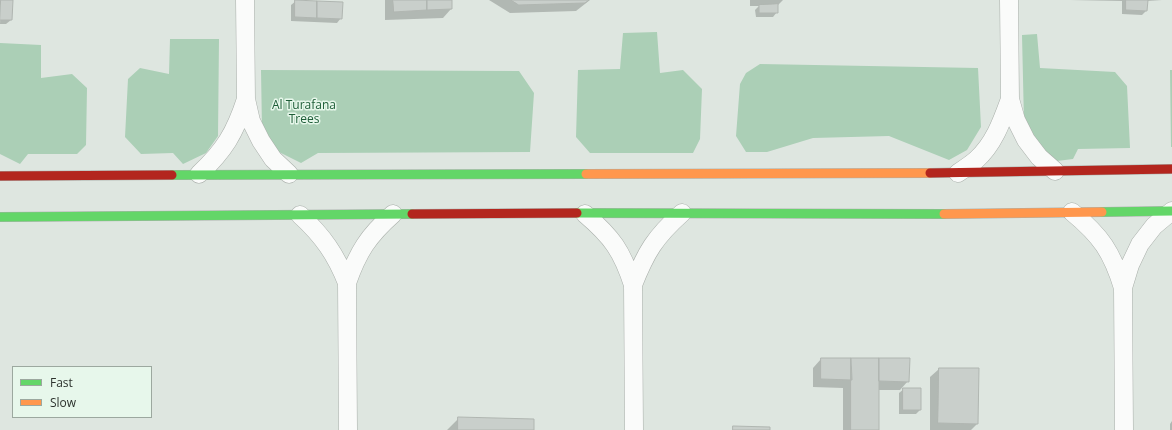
<!DOCTYPE html>
<html>
<head>
<meta charset="utf-8">
<style>
  body { margin:0 }
  #map { position:relative; width:1172px; height:430px; overflow:hidden; background:#dee6e0; font-family:"Open Sans",sans-serif }
  canvas { display:block }
  .legend { position:absolute; left:12px; top:366px; width:140px; height:52px; box-sizing:border-box; background:#e7f7eb; border:1px solid #9ca89f; margin:0; padding:5px 7px; list-style:none; font-size:12px; color:#2c322d }
  .legend li { display:flex; align-items:center; gap:8px; height:20px }
  .legend b { width:20px; border:1px solid #9ca89f }
</style>
</head>
<body>
<div id="map">
<canvas width="1172" height="430"></canvas>
<ul class="legend">
<li><b style="height:5px;background:#63d668"></b>Fast</li>
<li><b style="height:5px;background:#ff974d"></b>Slow</li>
</ul>
</div>
<script>
const context = document.querySelector('canvas').getContext('2d');
context.lineJoin = 'round';
function fill(path, color) {
  context.fillStyle = color;
  context.fill(path, 'evenodd');
}
function strokePath(path, color, width, dash) {
  context.strokeStyle = color;
  context.lineWidth = width;
  context.lineCap = dash ? 'butt' : 'round';
  context.setLineDash(dash || []);
  context.stroke(path);
}
function write(font, color, halo, rows, align = 'center') {
  context.font = font + ' "Open Sans",sans-serif';
  context.lineWidth = 3;
  context.setLineDash([]);
  context.textBaseline = 'middle';
  context.strokeStyle = halo;
  context.fillStyle = color;
  for (const [text, x, y, turn = 0] of rows) {
    context.save();
    context.translate(x, y);
    context.rotate((+turn || 0) * Math.PI / 180);
    context.textAlign = isNaN(turn) ? turn : align;
    if (halo) context.strokeText(text, 0, 0);
    context.fillText(text, 0, 0);
    context.restore();
  }
}
fill(new Path2D(`
  M 657,32 L 660,73 L 683,70 L 702,89 L 700,139 L 693,153 L 590,153 L 576,137 L 578,70 L 620,69 L 623,33 Z
  M 1037,34 L 1040,68 L 1115,72 L 1127,86 L 1130,148 L 1078,149 L 1073,159 L 1057,161 L 1035,142 L 1024,122 L 1022,35 Z
  M 170,39 L 219,39 L 218,136 L 206,153 L 183,164 L 173,153 L 141,154 L 125,137 L 128,79 L 140,68 L 169,74 Z
  M 0,43 L 41,45 L 41,78 L 72,74 L 87,88 L 86,145 L 77,154 L 28,154 L 20,164 L 0,154 Z
  M 760,64 L 978,68 L 981,127 L 967,150 L 949,160 L 889,136 L 813,138 L 767,152 L 746,152 L 736,136 L 740,84 L 746,73 Z
  M 261,70 L 519,71 L 534,93 L 530,152 L 318,153 L 301,163 L 279,152 L 262,129 Z
  M 1170,70 L 1172,70 L 1172,147 L 1171,147 Z`), '#abcfb6');
fill(new Path2D(`
  M 1,0 L 12,0 L 11,20 L 6,24 L 0,24 Z
  M 385,0 L 451,0 L 451,9 L 443,18 L 385,20 Z
  M 489,0 L 590,0 L 576,11 L 510,13 Z
  M 750,0 L 783,0 L 777,6 L 777,12 L 773,17 L 756,17 L 755,10 L 759,6 L 750,6 Z
  M 1070,0 L 1162,0 L 1147,1 L 1146,11 L 1142,15 L 1122,14 L 1122,1 Z
  M 296,1 L 341,18 L 337,23 L 291,21 L 291,5 Z
  M 821,359 L 908,381 L 900,390 L 878,390 L 878,430 L 843,430 L 843,388 L 813,387 L 813,368 Z
  M 939,369 L 977,424 L 971,430 L 930,430 L 930,377 Z
  M 904,389 L 920,410 L 916,414 L 899,414 L 899,393 Z
  M 459,418 L 533,430 L 447,430 Z
  M 1172,421 L 1172,430 L 1170,430 L 1170,424 Z`), '#0003');
const building = new Path2D(`
  M 1,0 L 13,0 L 12,20 L 0,20 Z
  M 295,0 L 317,1 L 317,18 L 295,17 Z
  M 393,0 L 427,0 L 427,10 L 394,12 Z
  M 427,0 L 452,0 L 452,9 L 427,10 Z
  M 511,0 L 589,0 L 585,3 L 519,5 Z
  M 1126,0 L 1148,0 L 1147,11 L 1126,10 Z
  M 317,1 L 343,2 L 342,19 L 317,18 Z
  M 778,4 L 778,13 L 759,13 L 759,5 Z
  M 821,358 L 851,358 L 852,380 L 821,379 Z
  M 851,358 L 879,358 L 879,430 L 851,430 Z
  M 879,358 L 910,358 L 909,382 L 879,381 Z
  M 939,368 L 979,368 L 978,424 L 938,423 Z
  M 903,388 L 921,388 L 921,410 L 903,410 Z
  M 458,417 L 534,419 L 534,430 L 458,430 Z
  M 733,426 L 770,427 L 770,430 L 733,430 Z`);
fill(building, '#c9cfcb');
strokePath(building, '#b0b6b1', 1);
const street = new Path2D(`
  M 245,0 L 246,99 L 251,121 L 261,141 L 273,159 L 289,174
  M 1009,0 L 1010,99 L 1016,120 L 1026,140 L 1039,157 L 1055,171
  M 958,173 C 964,169 970,165 976,160 C 994,144 1002,121 1010,99
  M 199,174 C 224,151 235,133 246,99
  M 1072,212 C 1101,236 1112,252 1123,288
  M 585,214 C 612,237 622,251 633,285 L 634,430
  M 300,215 C 323,236 336,255 347,283
  M 633,285 C 646,252 655,237 682,213
  M 348,430 L 347,283 C 358,252 368,236 393,214
  M 1124,430 L 1123,288 L 1130,265 L 1140,244 L 1154,226 L 1172,211`);
const fast = new Path2D(`
  M 172,175 L 586,174
  M 1102,212 L 1172,211
  M 577,213 L 944,214
  M 0,217 L 412,214`);
const slow = new Path2D(`
  M 586,174 L 930,173
  M 944,214 L 1102,212`);
const jam = new Path2D(`
  M 930,173 L 1172,169
  M 0,176 L 172,175
  M 412,214 L 577,213`);
strokePath(street, '#a8aea9', 19);
strokePath(fast, '#a8aea9', 10);
strokePath(slow, '#a8aea9', 10);
strokePath(jam, '#a8aea9', 10);
strokePath(street, '#fafbfa', 18);
strokePath(fast, '#63d668', 9);
strokePath(slow, '#ff974d', 9);
strokePath(jam, '#b3261e', 9);
write('12px', '#1d5d37', '#e7f7eb', [
  ["Al Turafana",304,106],
  ["Trees",304,120]
]);
</script>
</body>
</html>
